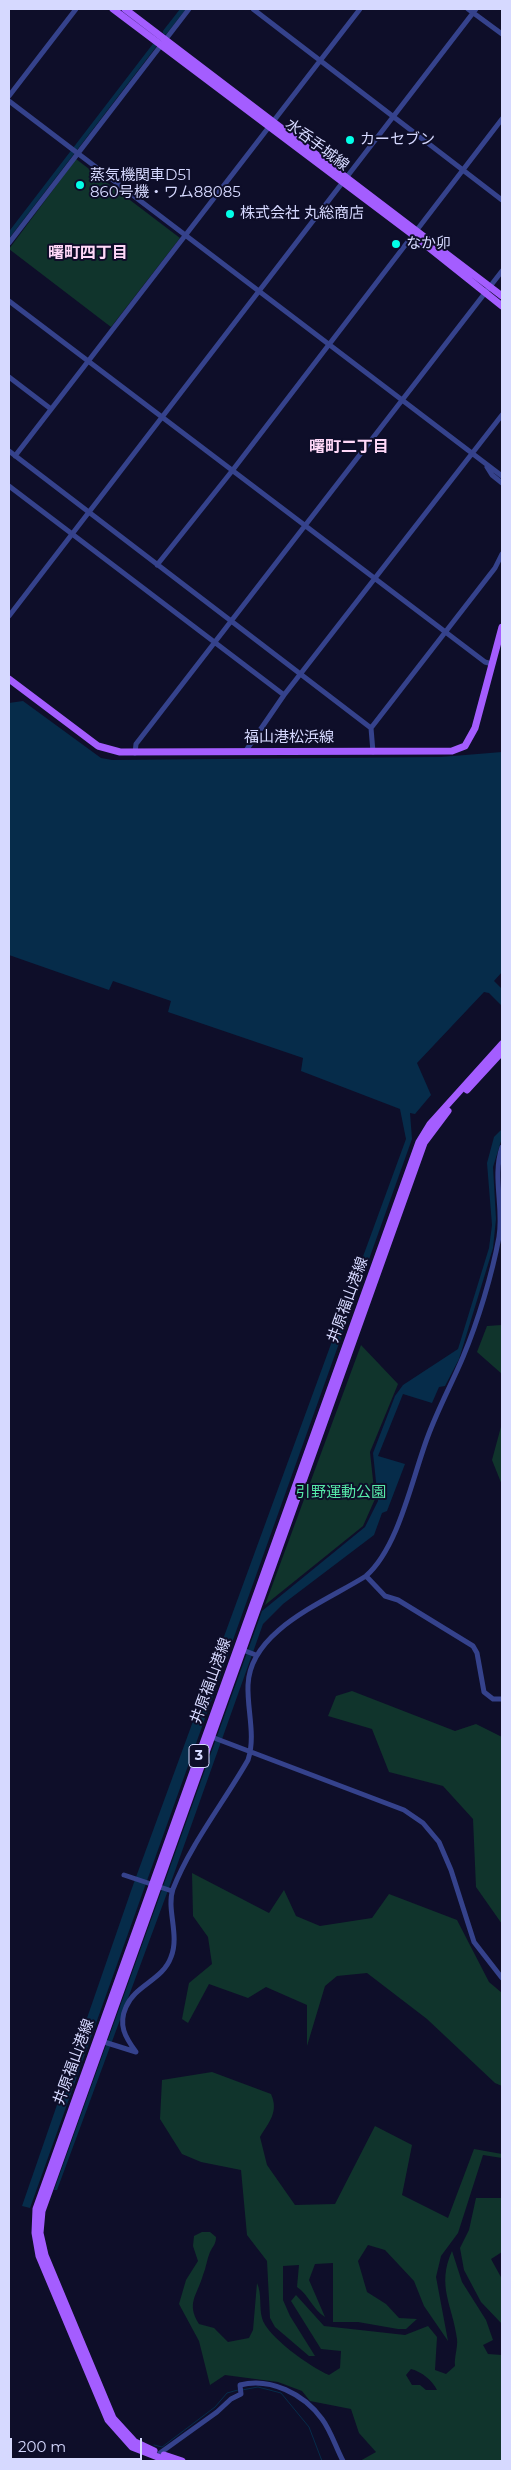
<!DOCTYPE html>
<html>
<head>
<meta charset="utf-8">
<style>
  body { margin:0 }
  #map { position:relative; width:511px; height:2470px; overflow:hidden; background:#0e0e29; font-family:Montserrat,sans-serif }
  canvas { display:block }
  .frame { position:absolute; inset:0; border:10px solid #d6d9ff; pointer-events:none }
  .scale { position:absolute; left:10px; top:2438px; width:132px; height:22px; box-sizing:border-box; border:2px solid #d6d9ff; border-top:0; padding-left:6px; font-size:15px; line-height:18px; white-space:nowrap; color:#d6d9ff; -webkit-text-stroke:4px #0e0e29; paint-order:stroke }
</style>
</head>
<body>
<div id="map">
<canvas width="511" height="2470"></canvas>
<div class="frame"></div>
<div class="scale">200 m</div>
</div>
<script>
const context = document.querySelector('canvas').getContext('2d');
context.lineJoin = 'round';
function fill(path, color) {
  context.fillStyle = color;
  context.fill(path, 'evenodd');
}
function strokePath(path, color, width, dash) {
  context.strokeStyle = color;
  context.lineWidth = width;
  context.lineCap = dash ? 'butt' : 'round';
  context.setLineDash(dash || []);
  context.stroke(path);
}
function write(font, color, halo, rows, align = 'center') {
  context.font = font + ' Montserrat,"Noto Sans JP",sans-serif';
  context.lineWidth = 4;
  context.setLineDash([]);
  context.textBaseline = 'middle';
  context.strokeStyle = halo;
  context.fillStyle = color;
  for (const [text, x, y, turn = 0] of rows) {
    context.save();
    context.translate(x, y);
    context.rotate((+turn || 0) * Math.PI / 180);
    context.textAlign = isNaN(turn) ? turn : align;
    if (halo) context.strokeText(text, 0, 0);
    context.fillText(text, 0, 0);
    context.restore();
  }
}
fill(new Path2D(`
  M 76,159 L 180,238 L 111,327 L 9,249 Z
  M 502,1325 L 502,1374 L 477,1352 L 487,1326 Z
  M 361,1345 L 398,1384 L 370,1452 L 375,1499 L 363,1526 L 265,1605 Z
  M 502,1423 L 502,1485 L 492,1460 Z
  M 352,1691 L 455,1731 L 476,1724 L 502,1737 L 502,1924 L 476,1887 L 473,1819 L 443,1786 L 389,1772 L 372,1729 L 328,1716 L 336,1696 Z
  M 192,1873 L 269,1913 L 284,1890 L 296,1916 L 320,1926 L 372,1918 L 389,1894 L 457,1920 L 489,1982 L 502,1993 L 502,2086 L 495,2083 L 427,2019 L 367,1973 L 337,1976 L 325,1986 L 307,2046 L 307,2005 L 266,1987 L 248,1998 L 209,1984 L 188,2023 L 182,2019 L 189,1983 L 212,1964 L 208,1937 L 193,1916 Z
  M 212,2072 L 271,2094 C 279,2112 269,2122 260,2137 L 267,2165 L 295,2205 L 335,2204 L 375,2126 L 412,2145 L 402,2195 L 448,2218 L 474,2149 L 502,2154 L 502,2158 L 483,2155 L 458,2233 L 441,2256 L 436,2277 L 448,2341 L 424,2306 L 414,2281 L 385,2250 L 368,2245 L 358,2261 L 367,2292 L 386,2304 L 399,2318 L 417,2319 L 406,2329 L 398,2329 L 358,2322 L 333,2322 L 333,2263 L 315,2264 L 309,2280 L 325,2317 C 313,2310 309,2295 297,2287 L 299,2265 L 283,2266 L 283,2300 L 290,2316 L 315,2356 L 309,2356 L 275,2327 L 270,2318 L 267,2261 L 247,2235 L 241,2170 L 201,2162 L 182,2154 L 160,2119 L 162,2080 Z
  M 476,2198 L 502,2198 L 502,2252 L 491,2259 L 502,2279 L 502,2324 L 481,2302 L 464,2270 L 460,2248 L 469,2230 Z
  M 202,2232 L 210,2232 L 216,2237 C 216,2244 213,2246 210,2252 C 207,2259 206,2268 203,2275 C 197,2296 186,2303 199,2324 L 214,2328 L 228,2342 L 249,2338 L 253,2330 L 257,2283 C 262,2294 259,2307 262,2318 C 266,2336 312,2368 329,2375 L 340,2368 L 341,2351 L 321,2349 L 291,2301 L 296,2295 L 324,2326 L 405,2335 L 428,2326 L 437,2337 L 435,2370 L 446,2374 L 455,2366 C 454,2358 458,2347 457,2339 C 453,2306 436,2286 452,2251 L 462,2282 L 486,2320 L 493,2340 L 483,2345 L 488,2354 L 502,2355 L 502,2461 L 360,2461 L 376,2452 L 359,2433 L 351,2409 L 310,2401 L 302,2391 L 278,2382 L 225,2375 L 210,2385 L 199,2341 L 179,2304 L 186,2280 L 198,2261 L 193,2246 L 194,2236 ZM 411,2369 C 422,2372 432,2380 437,2390 L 426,2390 L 420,2385 L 412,2385 L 406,2375 Z`), '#10342c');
fill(new Path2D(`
  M 23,701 L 101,758 L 112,760 L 441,757 L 502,752 L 502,972 L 494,981 L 502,989 L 502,1006 L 489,993 L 484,992 L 417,1063 L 431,1095 L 415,1114 L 410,1113 L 412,1139 L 30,2208 L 22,2206 L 132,1888 L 406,1139 L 400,1109 L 301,1071 L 303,1058 L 168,1012 L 171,1001 L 113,981 L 109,990 L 9,955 L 9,703 Z
  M 502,1129 L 502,1138 L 493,1167 L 496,1219 L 493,1248 L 459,1359 L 445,1386 L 439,1387 L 432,1403 L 403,1394 L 378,1456 L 405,1464 L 387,1511 L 382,1513 L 374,1535 L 283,1604 L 263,1624 L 170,1885 L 57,2190 L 54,2190 L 262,1611 L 365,1527 L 378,1501 L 373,1453 L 395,1396 L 403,1385 L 458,1349 L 489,1248 L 492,1225 L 487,1163 L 494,1137 Z`), '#062c4a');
strokePath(new Path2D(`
  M 242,2390 L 258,2387 L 281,2393 L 309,2427 L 322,2461
  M 154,2445 L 162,2447 L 215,2407 L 227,2393 L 238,2390`), '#062c4a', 1);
strokePath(new Path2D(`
  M 165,32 L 183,9
  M 9,235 L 154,46`), '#062c4a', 4.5);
strokePath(new Path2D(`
  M 253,9 L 502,200
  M 468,9 L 502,34
  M 9,96 L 76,9
  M 9,101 L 502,476
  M 9,243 L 189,9
  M 9,301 L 485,662 L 492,664
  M 9,377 L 51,409
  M 9,451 L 371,728
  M 15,456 L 360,9
  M 487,467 L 492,475 L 502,483
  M 9,486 L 284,695
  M 157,565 L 232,471 L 502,119
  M 9,616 L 476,9
  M 245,752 L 284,695 L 502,415
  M 373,752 L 371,728 L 495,568 L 502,554
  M 135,753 L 136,744 L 502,271
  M 366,1576 L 385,1596 L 398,1600 L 473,1646 L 477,1653 L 484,1692 L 493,1699 L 502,1699
  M 240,1649 L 256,1655
  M 209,1736 L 404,1810 L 423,1823 L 439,1842 L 451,1870 L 474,1942 L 502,1978
  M 124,1875 L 172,1891
  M 101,2041 L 136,2052 C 125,2037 118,2025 126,2007 C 135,1985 163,1980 171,1957 C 180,1935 166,1909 173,1889 C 190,1845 224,1802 248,1760 C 256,1736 247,1710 248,1685 C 250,1630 325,1602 366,1576 C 399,1547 412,1478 428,1436 C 438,1409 452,1383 463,1357 C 478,1321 492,1275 499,1237 C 504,1207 492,1177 502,1147
  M 160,2453 L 217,2412 L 231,2399 L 241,2394 L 240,2385 C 270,2377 304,2394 322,2419 C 331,2431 336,2448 343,2461`), '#35428c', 5);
strokePath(new Path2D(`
  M 113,9 L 413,235 L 502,306
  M 125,9 L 502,296
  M 9,679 L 98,746 L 120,752 L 452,751 L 465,746 L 475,728 L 502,627
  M 467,1090 L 502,1052
  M 154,2451 L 135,2442 L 113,2418 L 45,2255 L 40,2233 L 42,2211 L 424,1143 L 448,1111
  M 164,2455 L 182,2461
  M 168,2461 L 132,2447 L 108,2420 L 39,2256 L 35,2233 L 36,2209 L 419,1142 L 430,1124 L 502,1044`), '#a45dff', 7);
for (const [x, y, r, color] of [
  [350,140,5,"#02ffe8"],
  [80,185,5,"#02ffe8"],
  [230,214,5,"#02ffe8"],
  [396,244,5,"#02ffe8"]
]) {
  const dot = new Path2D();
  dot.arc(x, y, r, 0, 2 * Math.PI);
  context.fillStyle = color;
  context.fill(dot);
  strokePath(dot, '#0e0e29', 2);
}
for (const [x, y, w] of [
  [199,1756,20]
]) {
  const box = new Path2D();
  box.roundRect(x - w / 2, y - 11.5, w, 23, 4);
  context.fillStyle = '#0e0e29';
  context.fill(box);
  strokePath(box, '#d6d9ff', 1);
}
write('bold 14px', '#d6d9ff', null, [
  ["3",199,1756]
]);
write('15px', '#d6d9ff', '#0e0e29', [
  ["カーセブン",360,140],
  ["蒸気機関車D51",90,176],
  ["860号機・ワム88085",90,193],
  ["株式会社 丸総商店",240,214],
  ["なか卯",406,244]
], 'left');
write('15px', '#d6d9ff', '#0e0e29', [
  ["水呑手城線",317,145,37],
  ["福山港松浜線",289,738],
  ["井原福山港線",348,1300,-70],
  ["井原福山港線",211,1681,-70],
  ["井原福山港線",74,2062,-70]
]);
write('15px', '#56eaa9', '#0e0e29', [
  ["引野運動公園",341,1493]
]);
write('bold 16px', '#ffd8f8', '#0e0e29', [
  ["曙町四丁目",88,253],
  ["曙町二丁目",349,447]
]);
</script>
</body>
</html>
